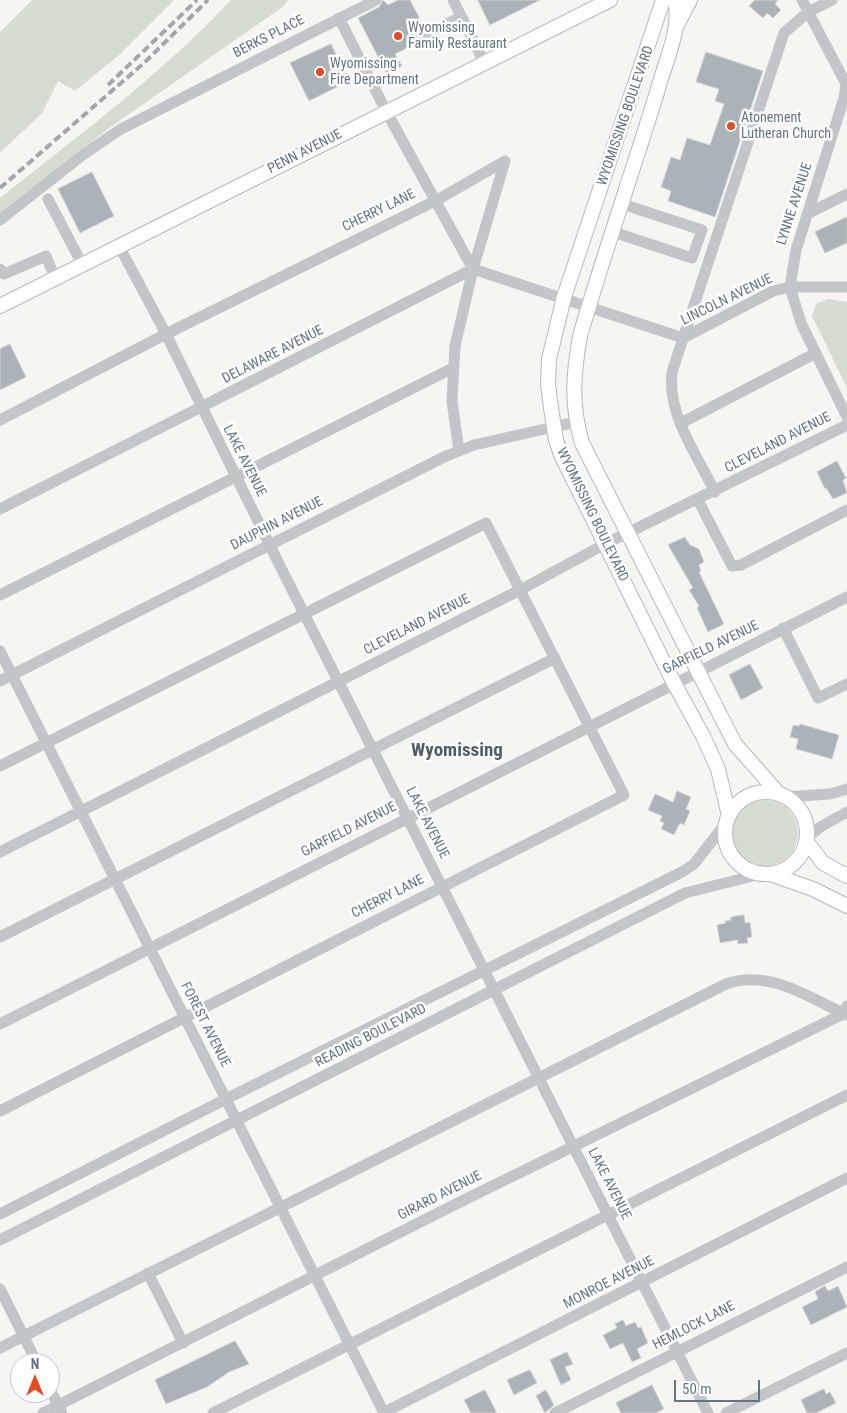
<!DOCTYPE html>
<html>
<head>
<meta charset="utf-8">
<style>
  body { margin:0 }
  #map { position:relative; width:847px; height:1413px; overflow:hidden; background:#f5f5f1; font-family:"Roboto Condensed",sans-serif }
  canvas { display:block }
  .north { position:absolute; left:10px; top:1353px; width:50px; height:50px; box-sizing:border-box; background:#fff; border:1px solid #c1c8cd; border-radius:50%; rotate:0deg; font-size:14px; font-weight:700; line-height:20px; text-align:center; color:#637583 }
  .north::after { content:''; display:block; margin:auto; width:18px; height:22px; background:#e64b20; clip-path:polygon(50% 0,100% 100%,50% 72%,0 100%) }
  .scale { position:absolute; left:674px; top:1380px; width:86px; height:22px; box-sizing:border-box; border:2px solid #637583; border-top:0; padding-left:6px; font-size:15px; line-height:18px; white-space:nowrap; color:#637583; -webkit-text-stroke:4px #fff; paint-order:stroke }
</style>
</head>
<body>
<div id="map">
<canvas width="847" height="1413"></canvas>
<div class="north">N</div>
<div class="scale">50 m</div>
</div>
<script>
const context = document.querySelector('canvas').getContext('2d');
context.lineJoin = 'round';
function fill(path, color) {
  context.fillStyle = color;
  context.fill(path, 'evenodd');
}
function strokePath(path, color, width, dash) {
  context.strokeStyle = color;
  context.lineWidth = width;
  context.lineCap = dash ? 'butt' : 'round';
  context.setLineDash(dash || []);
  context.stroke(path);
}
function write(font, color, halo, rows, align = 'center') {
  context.font = font + ' "Roboto Condensed",sans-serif';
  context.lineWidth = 5;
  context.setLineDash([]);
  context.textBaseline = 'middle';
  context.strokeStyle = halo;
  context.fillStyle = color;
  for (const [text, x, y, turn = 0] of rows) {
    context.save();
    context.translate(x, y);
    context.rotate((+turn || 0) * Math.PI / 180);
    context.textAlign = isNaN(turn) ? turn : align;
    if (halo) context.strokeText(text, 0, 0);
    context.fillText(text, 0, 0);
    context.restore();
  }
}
fill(new Path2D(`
  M 32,0 L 174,0 L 119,55 L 75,91 L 58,81 L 42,113 L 0,153 L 0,32 Z
  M 231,0 L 288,0 L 284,6 L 112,126 L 0,213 L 0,198 C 79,135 162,74 231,0 Z
  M 828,299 L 847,302 L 847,388 L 812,316 L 816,304 Z
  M732 833a33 33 0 1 1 66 0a33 33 0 1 1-66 0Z`), '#d6dcd2');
const building = new Path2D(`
  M 383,0 L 388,5 L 398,0 L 410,0 L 421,21 L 415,25 L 421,41 L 395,54 L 402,66 L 387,74 L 358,18 L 379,7 Z
  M 478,0 L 540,0 L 490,25 Z
  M 755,0 L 778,0 L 775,4 L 781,10 L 773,18 L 767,13 L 763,18 L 749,6 Z
  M 331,44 L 349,81 L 309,101 L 290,63 Z
  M 706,52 L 763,71 L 715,217 L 668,201 L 671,191 L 661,187 L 671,157 L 680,160 L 687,138 L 710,145 L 724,104 L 715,101 L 719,89 L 696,82 Z
  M 92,172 L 114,216 L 80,233 L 58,189 Z
  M 847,217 L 847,243 L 825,253 L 815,232 Z
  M 10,344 L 26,377 L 0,390 L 0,349 Z
  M 837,461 L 846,478 L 843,480 L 847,493 L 833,499 L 826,488 L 825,489 L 817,472 Z
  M 685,537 L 690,545 L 699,549 L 704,562 L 699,565 L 701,571 L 699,572 L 724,624 L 708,632 L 697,608 L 699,606 L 689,590 L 693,588 L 668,545 Z
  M 750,664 L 763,688 L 741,700 L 729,675 Z
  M 800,724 L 839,735 L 832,759 L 796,749 L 798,739 L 790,737 L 793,725 L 799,726 Z
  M 677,791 L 691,797 L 686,809 L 690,811 L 684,825 L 680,823 L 674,835 L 661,829 L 664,823 L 660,821 L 662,816 L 648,810 L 655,794 L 673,802 Z
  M 744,915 L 745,923 L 750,922 L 752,937 L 747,938 L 748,943 L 738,944 L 737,940 L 720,943 L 717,925 L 726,923 L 725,921 L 731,920 L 731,917 Z
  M 825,1286 L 828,1291 L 838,1286 L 847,1307 L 811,1325 L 802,1307 L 818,1299 L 815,1292 Z
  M 623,1320 L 626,1326 L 635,1322 L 638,1328 L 641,1327 L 648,1343 L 637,1349 L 641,1358 L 632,1362 L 623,1343 L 610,1349 L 603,1335 L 617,1328 L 615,1324 Z
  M 235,1341 L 249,1364 L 229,1372 L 207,1387 L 166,1404 L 155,1380 Z
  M 567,1352 L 573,1364 L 565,1367 L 571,1380 L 561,1385 L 550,1360 Z
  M 530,1370 L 537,1383 L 514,1395 L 507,1380 Z
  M 652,1385 L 664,1409 L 656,1413 L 621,1413 L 616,1403 Z
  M 824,1389 L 826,1394 L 830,1392 L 836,1403 L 816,1413 L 807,1413 L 801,1400 Z
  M 485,1390 L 497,1413 L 471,1413 L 464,1400 Z
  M 546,1390 L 554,1405 L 545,1413 L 536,1396 Z`);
fill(building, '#abb3b8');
strokePath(building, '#d6d6d4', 1);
const major = new Path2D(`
  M 663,0 L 564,297 L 549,359 L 548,384 L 551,408 L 556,440 L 562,457 L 674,683 L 703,736 L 718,769 L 729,816
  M 675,0 C 682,28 665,62 658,89 C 633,171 604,253 580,336 C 573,376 571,404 582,443 L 735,744 L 779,794
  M 677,25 L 690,0
  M 0,306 L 610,0
  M725 833a41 41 0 1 1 82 0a41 41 0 1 1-82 0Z
  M 807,842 L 823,863 L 847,876
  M 770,874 L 813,889 L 847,906`);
strokePath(major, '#b5b9bd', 16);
strokePath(new Path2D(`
  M 453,0 L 484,62
  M 802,0 L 846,84 L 844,98 L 796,250 L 790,287 L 801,323 L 847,417
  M 339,18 L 386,111 L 473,269
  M 426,35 L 461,17
  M 48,199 L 82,264
  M 809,213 L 847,194
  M 0,220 L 84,154 L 121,129 L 376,0
  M 613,232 L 692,258 L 702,230 L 622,204
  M 119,246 L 166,334 L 282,570 L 708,1413
  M 0,269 L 4,274 L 46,256 L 55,278
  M 0,420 L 166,334 L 437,200 L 505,161 L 473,269 L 455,346 L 452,401 L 459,451
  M 681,423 L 816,353
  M 715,492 C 697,455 667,415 672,372 L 784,33 L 808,12 L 832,0
  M 698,500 L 732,566 L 741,565 L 847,510
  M 0,509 L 473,269 L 683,338 L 773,291 L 790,287 L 847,287
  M 0,595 L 453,368
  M 783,628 L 818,698 L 847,684
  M 0,651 L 384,1413
  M 0,681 L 446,456 L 474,445 L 576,422
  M 0,766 L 486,523 L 624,795 L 0,1111
  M 785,797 L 830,794 L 847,789
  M 807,837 L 822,826 L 847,812
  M 0,852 L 520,590 L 605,544 L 847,425
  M 0,937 L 555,658
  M 0,1024 L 847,597
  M 0,1214 L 226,1099 L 682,872 L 694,864 L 726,823
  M 0,1240 L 685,893 L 761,874
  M 148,1273 L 183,1343
  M 0,1289 L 37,1363
  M 0,1348 L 726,984 C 769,969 808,997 847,1015
  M 50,1389 L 62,1413
  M 43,1413 L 456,1204 L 843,1014 L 847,1006
  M 213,1413 L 847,1095
  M 383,1413 L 847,1178
  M 555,1413 L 847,1267
  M 726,1413 L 847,1353`), '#c2c6c9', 11);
strokePath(major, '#fff', 14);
strokePath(new Path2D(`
  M 108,85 L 197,0
  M 0,188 L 144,63 L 208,0`), '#a0a7ad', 4, [8, 4]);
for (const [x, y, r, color] of [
  [398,36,5,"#e64b20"],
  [320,72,5,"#e64b20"],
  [731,126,5,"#e64b20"]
]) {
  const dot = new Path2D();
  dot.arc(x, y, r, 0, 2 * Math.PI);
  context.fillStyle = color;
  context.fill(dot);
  strokePath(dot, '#fff', 2);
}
write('14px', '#637583', '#fff', [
  ["Wyomissing",408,28],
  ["Family Restaurant",408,44],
  ["Wyomissing",330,64],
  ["Fire Department",330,80],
  ["Atonement",741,118],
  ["Lutheran Church",741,134]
], 'left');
write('14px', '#637583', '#fff', [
  ["BERKS PLACE",269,37,-27],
  ["WYOMISSING BOULEVARD",626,116,-71],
  ["PENN AVENUE",305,152,-27],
  ["LYNNE AVENUE",795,204,-72],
  ["CHERRY LANE",379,211,-26],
  ["LINCOLN AVENUE",727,300,-26],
  ["DELAWARE AVENUE",273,355,-27],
  ["CLEVELAND AVENUE",778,443,-27],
  ["LAKE AVENUE",244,461,63],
  ["WYOMISSING BOULEVARD",592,515,64],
  ["DAUPHIN AVENUE",277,524,-27],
  ["CLEVELAND AVENUE",417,625,-27],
  ["GARFIELD AVENUE",711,648,-26],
  ["LAKE AVENUE",427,823,63],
  ["GARFIELD AVENUE",349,830,-27],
  ["CHERRY LANE",388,897,-27],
  ["FOREST AVENUE",205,1025,63],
  ["READING BOULEVARD",371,1036,-27],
  ["LAKE AVENUE",609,1184,63],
  ["GIRARD AVENUE",440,1196,-27],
  ["MONROE AVENUE",609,1283,-27],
  ["HEMLOCK LANE",694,1326,-27]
]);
write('bold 19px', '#515e68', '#fff', [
  ["Wyomissing",457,751]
]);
</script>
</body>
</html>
